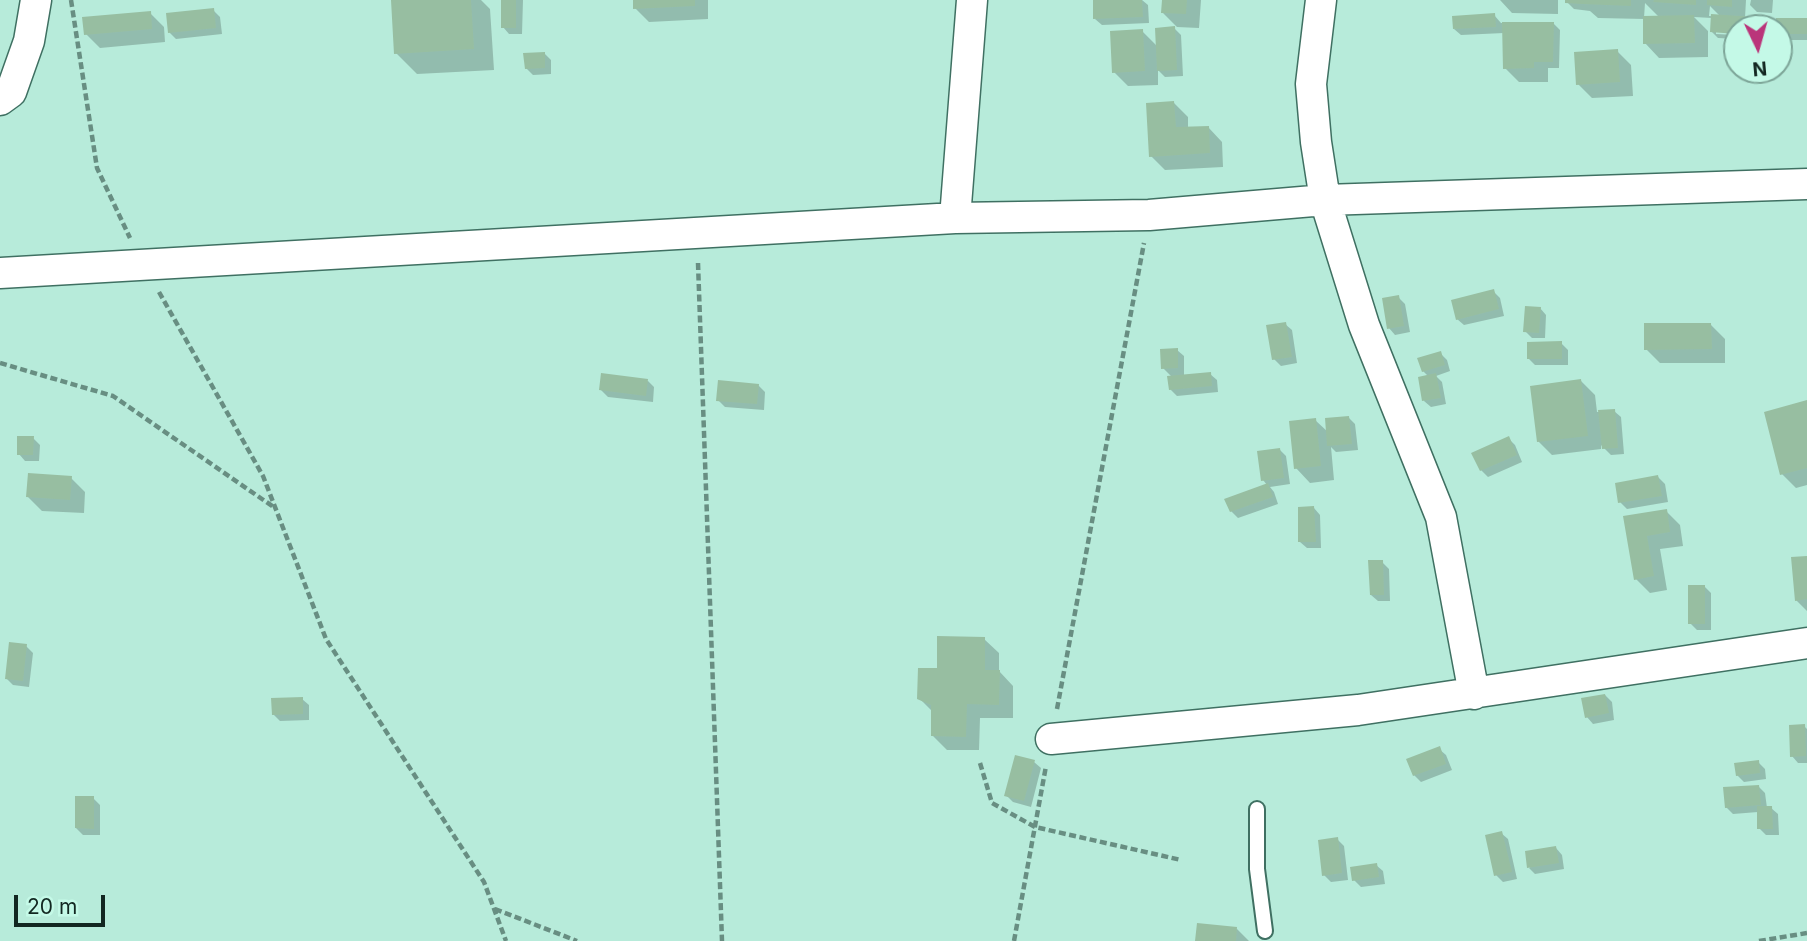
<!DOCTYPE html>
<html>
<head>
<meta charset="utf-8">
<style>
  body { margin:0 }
  #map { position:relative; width:1807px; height:941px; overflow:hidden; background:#b7ebda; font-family:Inter,sans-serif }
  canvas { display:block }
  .north { position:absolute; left:1723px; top:14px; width:70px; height:70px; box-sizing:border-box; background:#c4f9e7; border:2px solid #7da598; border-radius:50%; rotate:175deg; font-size:19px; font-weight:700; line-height:28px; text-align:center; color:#122721 }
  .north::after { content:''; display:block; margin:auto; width:24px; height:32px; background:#ba357a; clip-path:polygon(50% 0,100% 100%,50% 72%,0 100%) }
  .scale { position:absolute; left:14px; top:895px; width:91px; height:32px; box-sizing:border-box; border:4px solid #122721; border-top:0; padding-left:9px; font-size:21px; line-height:24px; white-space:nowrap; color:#122721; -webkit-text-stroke:5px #c4f9e7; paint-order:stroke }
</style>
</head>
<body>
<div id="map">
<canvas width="1807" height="941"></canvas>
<div class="north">N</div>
<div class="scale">20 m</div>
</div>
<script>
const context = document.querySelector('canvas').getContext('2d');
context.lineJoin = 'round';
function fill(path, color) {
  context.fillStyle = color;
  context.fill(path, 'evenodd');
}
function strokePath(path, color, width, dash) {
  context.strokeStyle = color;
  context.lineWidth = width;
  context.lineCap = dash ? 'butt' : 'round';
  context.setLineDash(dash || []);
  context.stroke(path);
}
fill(new Path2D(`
  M 393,0 L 481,0 L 490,9 L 494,70 L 417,74 L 396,53 Z
  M 503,0 L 523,0 L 522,34 L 509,34 L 503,27 Z
  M 635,0 L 708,0 L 708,19 L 649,22 L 635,8 Z
  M 1113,0 L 1142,0 L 1148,5 L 1149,23 L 1102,25 L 1095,19 Z
  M 1163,0 L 1201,0 L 1199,28 L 1177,27 L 1163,13 Z
  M 1500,0 L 1558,0 L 1558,14 L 1512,13 Z
  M 1567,0 L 1746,0 L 1745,18 L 1753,19 L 1760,26 L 1759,28 L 1737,28 L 1737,32 L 1716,30 L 1716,34 L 1737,35 L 1737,39 L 1718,38 L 1711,31 L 1712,18 L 1694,17 L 1708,31 L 1708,57 L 1659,58 L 1645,43 L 1645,19 L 1598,18 L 1590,11 L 1574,9 L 1567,2 ZM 1645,3 L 1659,17 L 1644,18 ZM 1710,6 L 1721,17 L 1709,16 Z
  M 1751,0 L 1773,0 L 1772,13 L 1757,12 L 1750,5 Z
  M 213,10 L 220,17 L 222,34 L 176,39 L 169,32 Z
  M 150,13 L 164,27 L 165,42 L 100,48 L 86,34 Z
  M 1494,15 L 1501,23 L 1553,23 L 1560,30 L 1559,68 L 1548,68 L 1548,82 L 1519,82 L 1505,68 L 1504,33 L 1461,35 L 1454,29 Z
  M 1807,20 L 1807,40 L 1784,40 L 1779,35 L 1779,28 L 1777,28 Z
  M 1174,28 L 1181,35 L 1183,76 L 1165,77 L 1158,70 L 1158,85 L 1128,86 L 1114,72 L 1142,31 L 1157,46 Z
  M 1617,51 L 1631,65 L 1633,96 L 1592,98 L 1578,84 Z
  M 544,53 L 551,60 L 551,74 L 533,75 L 526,68 Z
  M 1174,103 L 1188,117 L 1188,128 L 1208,127 L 1222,142 L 1223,167 L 1165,170 L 1151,156 Z
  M 1493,291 L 1500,298 L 1504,316 L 1464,325 L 1457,319 Z
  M 1398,297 L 1405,304 L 1410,332 L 1395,335 L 1389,328 Z
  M 1540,308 L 1546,315 L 1545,338 L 1532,338 L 1525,331 Z
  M 1285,324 L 1292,330 L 1297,363 L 1281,366 L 1274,359 Z
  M 1711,325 L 1725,339 L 1725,363 L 1660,363 L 1646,349 Z
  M 1561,343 L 1568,350 L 1568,365 L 1535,365 L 1529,359 Z
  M 1177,350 L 1184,356 L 1184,376 L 1210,374 L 1217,380 L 1218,392 L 1177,396 L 1170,389 L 1172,377 L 1163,368 Z
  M 1440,353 L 1447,360 L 1450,371 L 1436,376 L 1442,382 L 1446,404 L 1431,407 L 1424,401 L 1428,376 L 1423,371 Z
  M 648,381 L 654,387 L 653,402 L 608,397 L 601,390 Z
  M 1581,381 L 1595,395 L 1597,412 L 1614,411 L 1621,417 L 1624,454 L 1611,455 L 1601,445 L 1601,449 L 1552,455 L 1538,441 Z
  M 758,385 L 765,392 L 764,410 L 725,407 L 718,400 Z
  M 1807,402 L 1807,485 L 1796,488 L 1782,474 Z
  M 1349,418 L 1355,424 L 1358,450 L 1336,452 L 1331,447 L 1334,480 L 1310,483 L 1296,468 L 1315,420 L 1328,432 Z
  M 33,438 L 40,445 L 39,461 L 25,461 L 19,454 Z
  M 1508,438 L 1515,445 L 1522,462 L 1488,477 L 1481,470 Z
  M 1280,450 L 1286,456 L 1290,484 L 1270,487 L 1274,492 L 1278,504 L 1238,518 L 1231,511 L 1267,485 L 1263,480 Z
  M 1658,477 L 1665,484 L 1668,502 L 1627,509 L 1620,502 Z
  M 71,478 L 85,492 L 84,513 L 42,511 L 28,497 Z
  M 1314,508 L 1320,515 L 1321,548 L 1307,548 L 1300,542 Z
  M 1666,511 L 1680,525 L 1683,546 L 1660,549 L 1667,590 L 1650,593 L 1636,579 L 1625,518 Z
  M 1807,558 L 1807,611 L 1796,600 Z
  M 1382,562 L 1389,569 L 1390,601 L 1378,601 L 1371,595 Z
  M 1704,586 L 1711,593 L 1711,630 L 1697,630 L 1690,623 Z
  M 984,639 L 999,653 L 999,671 L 1013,686 L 1013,718 L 980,718 L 979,750 L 947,750 L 933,736 L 933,712 L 919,698 L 938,670 Z
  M 26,646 L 33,653 L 29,687 L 13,685 L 6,678 Z
  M 1605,695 L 1612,702 L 1614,720 L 1593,724 L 1587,717 Z
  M 302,699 L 309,705 L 309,720 L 280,721 L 273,714 Z
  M 1804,726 L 1807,729 L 1807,763 L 1798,763 L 1792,756 Z
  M 1439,749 L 1446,755 L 1452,770 L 1421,782 L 1414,775 Z
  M 1034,762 L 1041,768 L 1031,807 L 1013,802 L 1006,795 Z
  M 1758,762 L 1765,769 L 1766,779 L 1744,782 L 1737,775 Z
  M 1759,787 L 1765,793 L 1767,808 L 1771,808 L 1778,814 L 1779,835 L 1766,835 L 1759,828 L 1758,812 L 1733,814 L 1726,807 Z
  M 93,798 L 100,805 L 100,835 L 83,835 L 76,828 Z
  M 1501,833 L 1508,839 L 1517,879 L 1503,882 L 1496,875 Z
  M 1337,839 L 1344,846 L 1348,880 L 1331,882 L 1324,875 Z
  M 1556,848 L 1562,855 L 1564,869 L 1535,874 L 1529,868 Z
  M 1376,865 L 1383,871 L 1385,884 L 1361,887 L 1354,880 Z
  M 1237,929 L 1249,941 L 1196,941 Z`), '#0003');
fill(new Path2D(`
  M 391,0 L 471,0 L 474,49 L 394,54 Z
  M 501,0 L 516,0 L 516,28 L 501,28 Z
  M 633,0 L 695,0 L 695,6 L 633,9 Z
  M 1093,0 L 1142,0 L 1143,17 L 1093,19 Z
  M 1162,0 L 1187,0 L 1186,14 L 1161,13 Z
  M 1565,0 L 1631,0 L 1631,6 L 1582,4 L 1565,3 Z
  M 1654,0 L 1696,0 L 1696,5 L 1653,2 Z
  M 1707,0 L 1732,0 L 1732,7 L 1707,5 Z
  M 214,8 L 216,28 L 168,33 L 166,13 Z
  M 151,11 L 152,29 L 84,35 L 82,17 Z
  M 1495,13 L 1496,27 L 1453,29 L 1452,16 Z
  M 1711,14 L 1754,17 L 1753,28 L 1737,28 L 1737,34 L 1710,32 Z
  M 1694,15 L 1695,43 L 1643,44 L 1643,16 Z
  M 1776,18 L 1807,18 L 1807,34 L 1779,34 L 1779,28 L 1775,28 Z
  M 1502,22 L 1554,22 L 1553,62 L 1534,62 L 1534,68 L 1503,69 Z
  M 1175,26 L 1177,70 L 1157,71 L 1155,28 Z
  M 1143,29 L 1145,71 L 1112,73 L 1110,31 Z
  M 1618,49 L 1620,82 L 1576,85 L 1574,52 Z
  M 545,52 L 545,68 L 525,69 L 523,53 Z
  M 1174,101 L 1176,127 L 1209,126 L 1210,153 L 1149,157 L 1146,103 Z
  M 1494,289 L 1499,309 L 1456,320 L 1451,300 Z
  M 1399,295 L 1404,326 L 1387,329 L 1382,298 Z
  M 1525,306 L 1541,307 L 1539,333 L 1523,332 Z
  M 1286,322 L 1292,357 L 1272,360 L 1266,325 Z
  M 1644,323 L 1711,323 L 1712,349 L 1644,350 Z
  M 1562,341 L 1562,359 L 1527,359 L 1527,342 Z
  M 1178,348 L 1178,368 L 1161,369 L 1160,349 Z
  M 1441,351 L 1445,365 L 1422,372 L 1417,358 Z
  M 1211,372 L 1212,386 L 1169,390 L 1167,376 Z
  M 601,373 L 648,379 L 646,396 L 599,390 Z
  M 1436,373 L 1441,398 L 1422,401 L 1418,377 Z
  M 1581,379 L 1588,436 L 1537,442 L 1530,386 Z
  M 718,380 L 759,384 L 757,404 L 716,401 Z
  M 1807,400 L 1807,468 L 1780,475 L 1764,412 Z
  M 1615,409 L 1618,448 L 1602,449 L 1598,410 Z
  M 1349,416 L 1352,444 L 1327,446 L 1325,418 Z
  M 1316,418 L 1321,466 L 1294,469 L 1289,421 Z
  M 17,436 L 34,436 L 33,455 L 17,455 Z
  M 1509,436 L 1517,455 L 1480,471 L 1471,453 Z
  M 1280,448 L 1284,478 L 1261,481 L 1257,451 Z
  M 28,473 L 72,476 L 70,500 L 26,497 Z
  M 1658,475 L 1662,496 L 1618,503 L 1615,483 Z
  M 1268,483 L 1273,497 L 1230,512 L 1224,499 Z
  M 1314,506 L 1316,542 L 1298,542 L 1298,507 Z
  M 1667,509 L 1670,532 L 1647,536 L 1654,576 L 1634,580 L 1623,516 Z
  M 1807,556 L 1807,599 L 1795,601 L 1791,557 Z
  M 1368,560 L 1383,560 L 1384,595 L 1370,595 Z
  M 1688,585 L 1705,585 L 1705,624 L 1688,624 Z
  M 937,636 L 985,637 L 985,670 L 1000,670 L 999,705 L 967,704 L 966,737 L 931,736 L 931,705 L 917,699 L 918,668 L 937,668 Z
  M 9,642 L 27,644 L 23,681 L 5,679 Z
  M 1605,694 L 1609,713 L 1585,718 L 1581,698 Z
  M 303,697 L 303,714 L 272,715 L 271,698 Z
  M 1805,724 L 1806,756 L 1790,757 L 1789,725 Z
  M 1440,746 L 1446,764 L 1413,776 L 1406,759 Z
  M 1015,755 L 1035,760 L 1024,801 L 1004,796 Z
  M 1759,760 L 1760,773 L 1736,776 L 1734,763 Z
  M 1759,785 L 1761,805 L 1725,808 L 1723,787 Z
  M 75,796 L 94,796 L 94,829 L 75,828 Z
  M 1757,806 L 1772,806 L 1773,829 L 1757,829 Z
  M 1502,831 L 1512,872 L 1494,876 L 1485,835 Z
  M 1338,837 L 1342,873 L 1322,876 L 1318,840 Z
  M 1556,846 L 1559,863 L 1527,868 L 1525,851 Z
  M 1377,863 L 1379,877 L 1352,881 L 1350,867 Z
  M 1197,923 L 1237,927 L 1236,941 L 1195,941 Z`), '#97bea1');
const service = new Path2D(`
  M 1257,809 L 1257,869 L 1265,931`);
const minor = new Path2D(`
  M 1321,0 L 1311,84 L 1316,142 L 1325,200 L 1364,325 L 1441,517 L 1474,694
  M 0,100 L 11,92 L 29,41 L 36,0
  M 955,218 L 972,0
  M 0,273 L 955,218 L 1149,215 L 1325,200 L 1807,184
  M 1051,739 L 1358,710 L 1807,643`);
strokePath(service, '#3f7062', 18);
strokePath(minor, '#3f7062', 33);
strokePath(new Path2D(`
  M 71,0 L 97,168 L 130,238
  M 698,263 L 722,941
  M 159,292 L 263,476 L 326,639 L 484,882 L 506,941
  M 0,363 L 113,396 L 275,508
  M 1057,709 L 1144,243
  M 980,763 L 992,803 L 1035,827 L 1181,860
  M 495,909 L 577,941
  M 1014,941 L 1046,766
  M 1759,941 L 1807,933`), '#688e82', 4.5, [7, 3.5]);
strokePath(service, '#fff', 14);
strokePath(minor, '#fff', 30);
</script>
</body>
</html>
